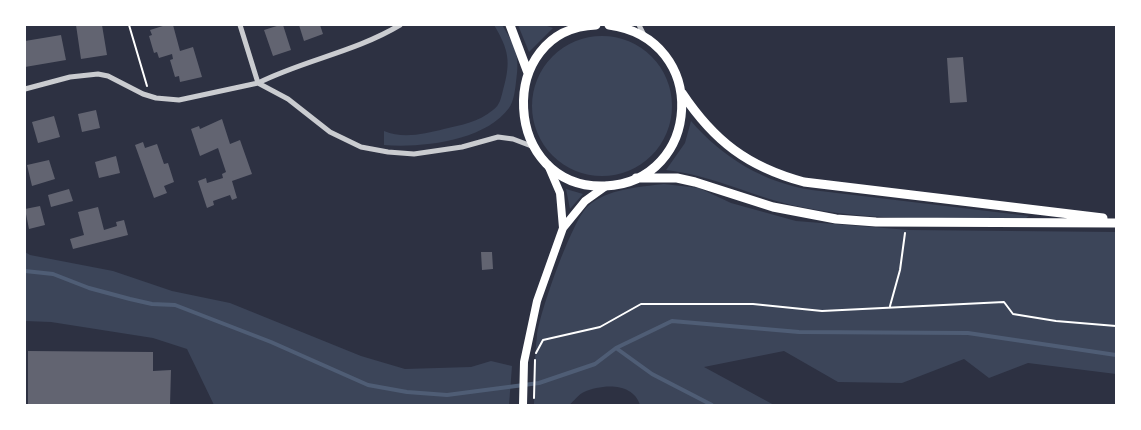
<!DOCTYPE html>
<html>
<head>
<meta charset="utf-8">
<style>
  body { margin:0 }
  #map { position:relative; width:1141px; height:430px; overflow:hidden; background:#2d3142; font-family:"IBM Plex Sans",sans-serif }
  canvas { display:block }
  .frame { position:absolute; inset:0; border:26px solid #fff; pointer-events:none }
</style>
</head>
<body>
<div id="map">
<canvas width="1141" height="430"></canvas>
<div class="frame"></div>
</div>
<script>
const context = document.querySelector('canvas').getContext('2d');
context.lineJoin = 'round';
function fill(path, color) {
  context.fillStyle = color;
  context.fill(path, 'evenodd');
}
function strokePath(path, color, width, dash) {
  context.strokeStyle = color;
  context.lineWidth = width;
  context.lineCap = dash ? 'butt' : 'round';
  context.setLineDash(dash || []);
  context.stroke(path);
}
fill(new Path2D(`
  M 494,25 L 502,25 C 516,47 520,56 516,82 C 515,90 514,101 509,108 C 485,141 422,148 384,145 L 384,131 C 403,139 424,134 444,129 C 461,125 479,122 493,110 C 500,105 501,98 503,90 C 511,62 509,50 494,25 Z
  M 518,25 L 544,25 L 553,28 L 529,52 Z
  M532 106a70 70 0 1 1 140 0a70 70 0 1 1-140 0Z
  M 691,121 C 722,157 764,183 812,190 L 1029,216 L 1026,218 C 952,218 875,222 801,207 C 755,198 713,175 666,170 L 685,143 Z
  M 664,184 L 699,188 L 731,203 L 796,221 L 909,230 L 1116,232 L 1116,374 L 1028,363 L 989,378 L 964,359 L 902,383 L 838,382 L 784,351 L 704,367 L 774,405 L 640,405 C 633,382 602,384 584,392 C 579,394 574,401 569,405 L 534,405 C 535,382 534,359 537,336 C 539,314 572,220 588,206 C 607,189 639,187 664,184 Z
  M 566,189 L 583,194 L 570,209 Z
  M 25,252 L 30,255 L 113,271 L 172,291 L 230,303 L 361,356 L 405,369 L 471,367 L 491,361 L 512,366 L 509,405 L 214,405 L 187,349 L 153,338 L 51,322 L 25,321 Z`), '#3c4559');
strokePath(new Path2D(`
  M 25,271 L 53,274 L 89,288 L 130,299 L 152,304 L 175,305 L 271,342 L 368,385 L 407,392 L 447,395 L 539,383 L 595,364 L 616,348 L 672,321 L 799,332 L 968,333 L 1116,355
  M 616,348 L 652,374 L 712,405`), '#4f5d75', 4);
fill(new Path2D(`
  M 76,25 L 102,25 L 107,55 L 81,59 Z
  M 166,25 L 173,25 L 180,51 L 193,47 L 202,77 L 180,82 L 179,76 L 175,77 L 170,60 L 173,59 L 172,54 L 159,58 L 157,52 L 154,53 L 149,36 L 152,35 L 150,30 Z
  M 280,25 L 283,25 L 291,50 L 273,56 L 264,30 Z
  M 299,25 L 320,25 L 323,34 L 304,41 Z
  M 61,35 L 66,60 L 25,67 L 25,41 Z
  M 963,57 L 967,102 L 950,103 L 947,58 Z
  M 96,110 L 100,128 L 82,132 L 78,114 Z
  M 54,116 L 60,137 L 38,143 L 32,122 Z
  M 222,119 L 230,144 L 240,140 L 252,174 L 232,181 L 237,198 L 232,200 L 230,195 L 213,201 L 214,205 L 207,208 L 198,181 L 206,178 L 207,183 L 223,178 L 222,174 L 226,172 L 218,148 L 200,156 L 191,129 L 199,126 L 200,129 Z
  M 143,142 L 145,148 L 157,144 L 164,164 L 168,163 L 174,182 L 164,186 L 167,193 L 154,198 L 135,145 Z
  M 116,156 L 120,173 L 99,178 L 95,162 Z
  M 49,160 L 55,179 L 32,186 L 27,165 Z
  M 69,189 L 73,201 L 51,207 L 48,195 Z
  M 40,206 L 45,225 L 29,229 L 25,209 Z
  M 98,207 L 104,230 L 117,226 L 116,222 L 124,220 L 128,235 L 73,249 L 70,239 L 84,235 L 78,212 Z
  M 481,252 L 492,252 L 493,269 L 482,270 Z
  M 28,351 L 153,352 L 153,371 L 171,370 L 170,405 L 28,404 Z`), '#626471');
strokePath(new Path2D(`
  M 129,25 L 147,86
  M 890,306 L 900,270 L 905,233
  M 536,353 L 543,340 L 600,327 L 641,304 L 753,304 L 822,311 L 1004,302 L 1013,314 L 1056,321 L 1116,326
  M 534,398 L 535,360`), '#fff', 2);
strokePath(new Path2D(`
  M 240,25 L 258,83 C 304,60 355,52 400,25
  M 639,25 L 645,37
  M 25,89 L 70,77 L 98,74 L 108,76 L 143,94 L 156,98 L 179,100 L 258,83 L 288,99 L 330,132 L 361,147 L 388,152 L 414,154 L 462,147 L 498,137 L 513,139 L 534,147`), '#caccd0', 5);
strokePath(new Path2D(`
  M 548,165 L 560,193 L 563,228
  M 523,405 L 524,362 L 537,301 L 563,228 L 585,201 L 606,186`), '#fff', 8);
strokePath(new Path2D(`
  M 510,25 L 528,73
  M 596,25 C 494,29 502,190 605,186 C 702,182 711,39 609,25
  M 682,93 C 714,141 748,167 804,182 L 1103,218
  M 636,178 L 677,178 L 695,182 L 773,207 L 836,219 L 876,222 L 1116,223`), '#fff', 9);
</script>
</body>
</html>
